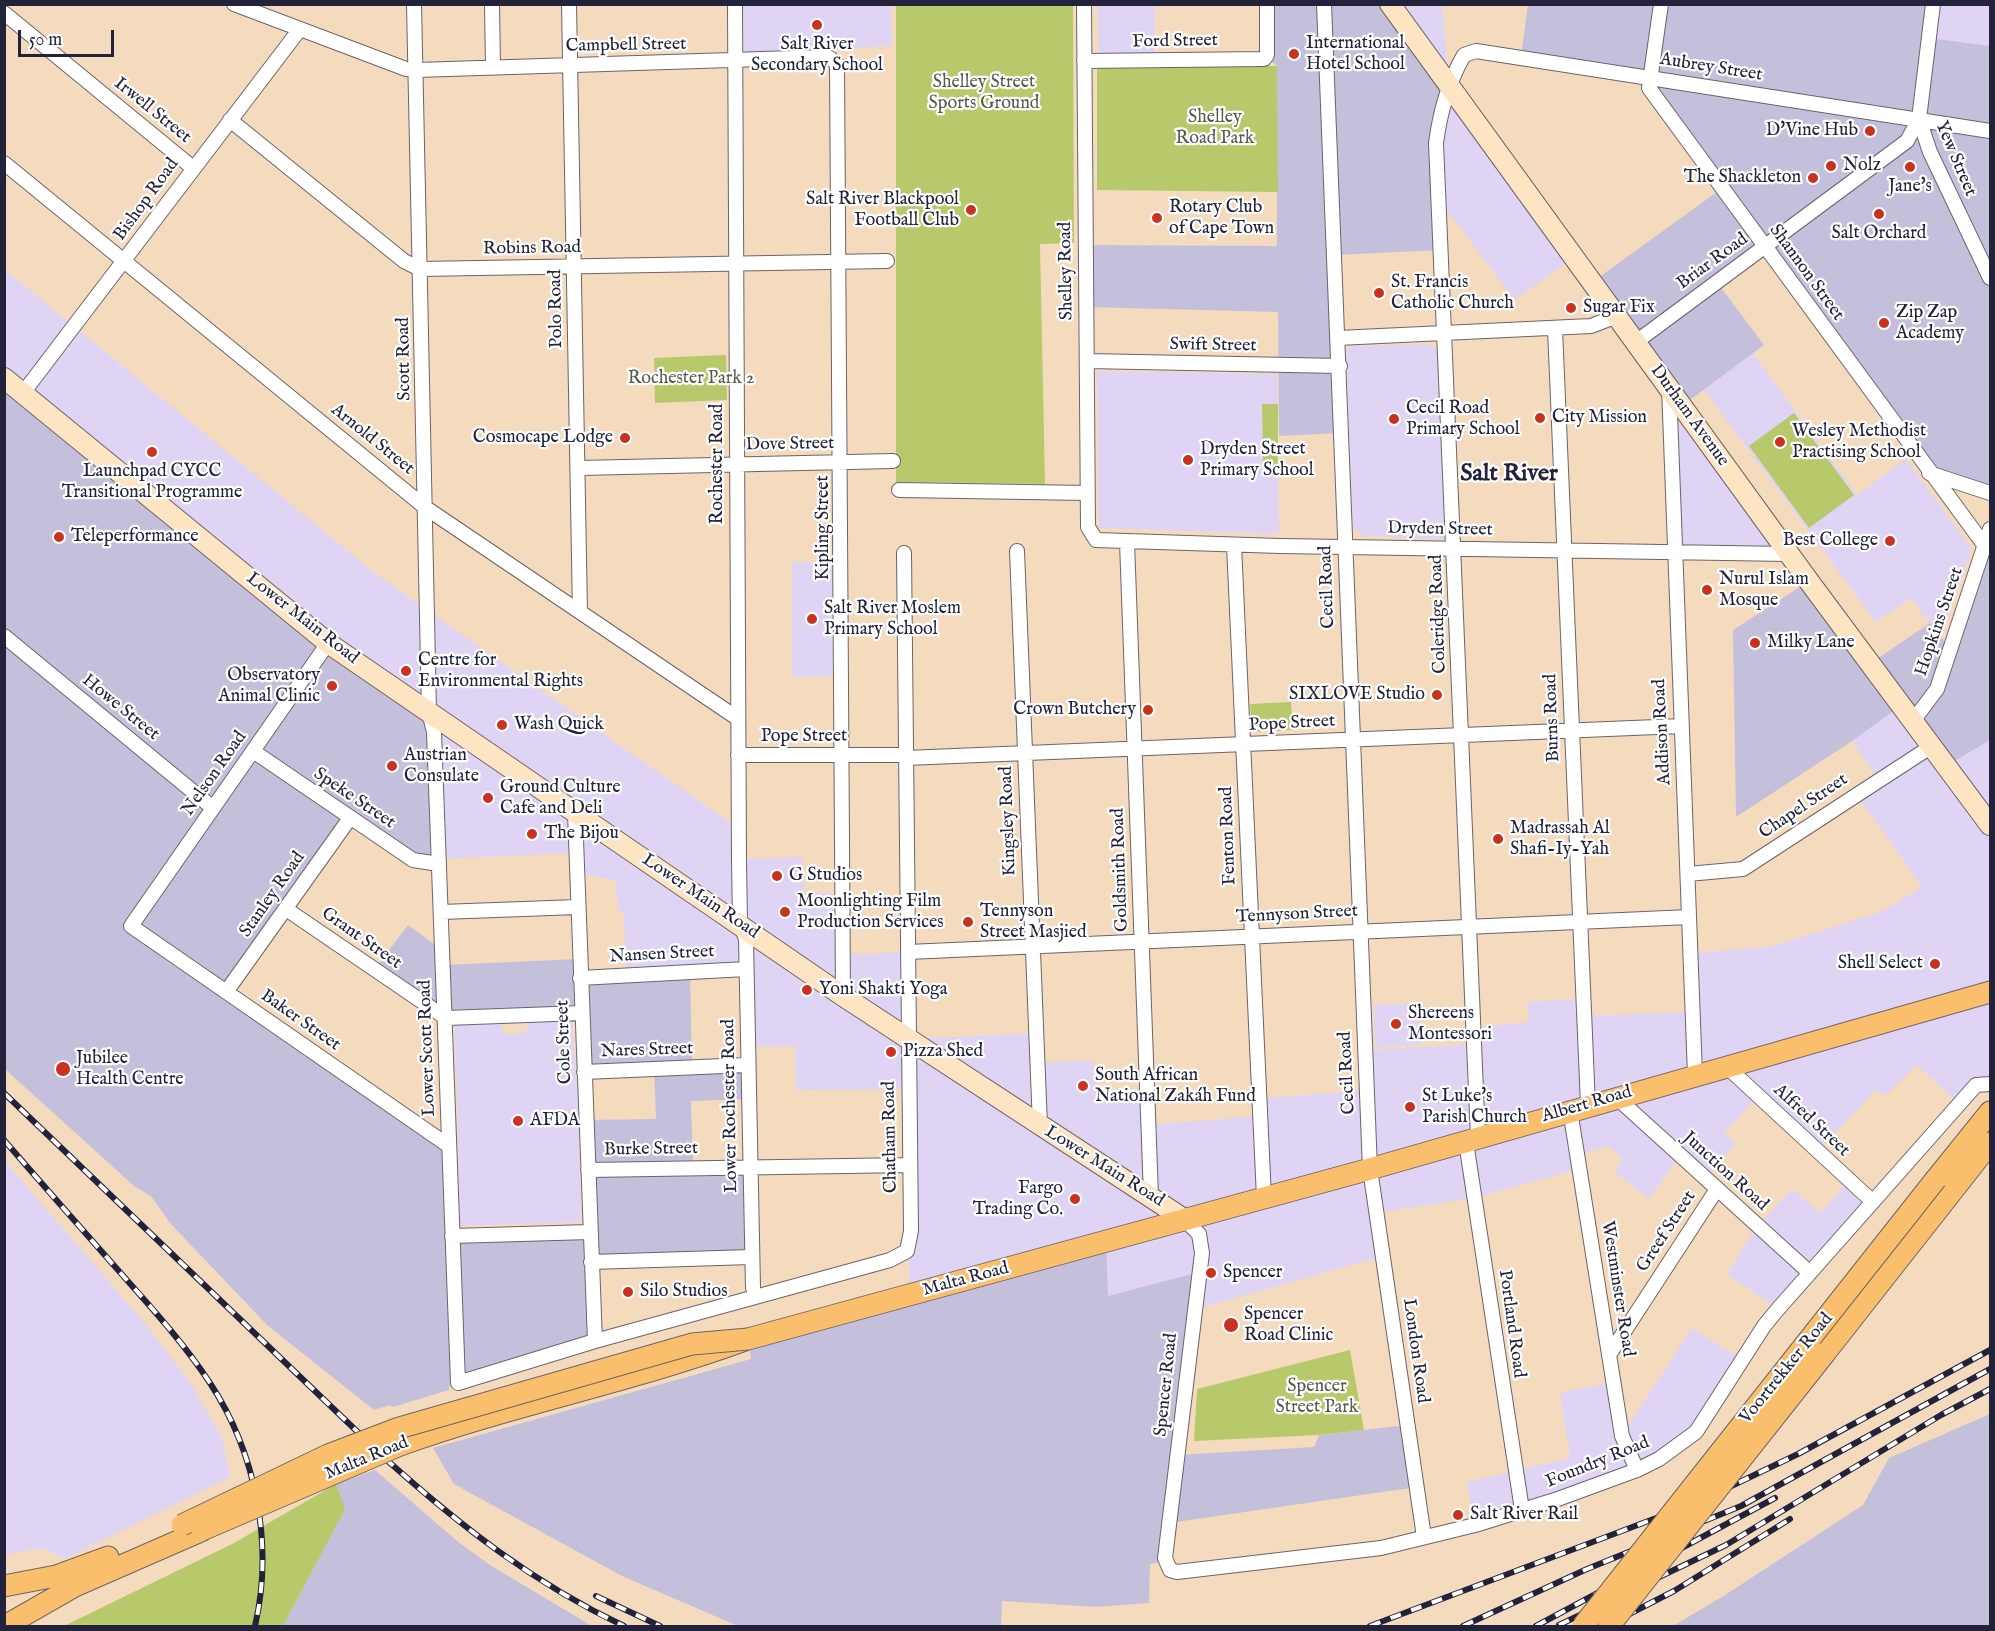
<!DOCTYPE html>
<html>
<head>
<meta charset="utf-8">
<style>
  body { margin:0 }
  #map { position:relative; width:1995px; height:1631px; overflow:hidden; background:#f4dbbe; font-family:"IM FELL English",serif }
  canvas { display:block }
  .frame { position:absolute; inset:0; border:6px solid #22223b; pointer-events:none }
  .scale { position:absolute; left:18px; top:30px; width:96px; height:27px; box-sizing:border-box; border:3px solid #22223b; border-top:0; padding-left:8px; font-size:18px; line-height:21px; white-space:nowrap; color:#22223b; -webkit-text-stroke:4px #fff; paint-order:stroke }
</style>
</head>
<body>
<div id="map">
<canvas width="1995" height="1631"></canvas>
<div class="frame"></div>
<div class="scale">50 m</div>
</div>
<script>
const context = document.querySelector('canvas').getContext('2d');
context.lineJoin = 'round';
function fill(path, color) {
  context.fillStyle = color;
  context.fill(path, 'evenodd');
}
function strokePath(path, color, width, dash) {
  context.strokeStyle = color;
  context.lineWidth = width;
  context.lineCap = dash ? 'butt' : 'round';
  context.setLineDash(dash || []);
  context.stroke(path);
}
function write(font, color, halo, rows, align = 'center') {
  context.font = font + ' "IM FELL English",serif';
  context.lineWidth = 4.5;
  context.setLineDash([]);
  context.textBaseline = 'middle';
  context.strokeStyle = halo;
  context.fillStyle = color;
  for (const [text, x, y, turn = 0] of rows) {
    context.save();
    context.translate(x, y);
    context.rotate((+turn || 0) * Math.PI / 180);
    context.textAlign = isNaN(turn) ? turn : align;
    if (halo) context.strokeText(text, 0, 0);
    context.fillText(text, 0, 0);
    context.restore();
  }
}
fill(new Path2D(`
  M 743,5 L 891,5 L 892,46 L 744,53 Z
  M 1097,5 L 1155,5 L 1155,53 L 1099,53 Z
  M 1390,5 L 1442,5 L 1450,90 L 1573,258 L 1515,300 L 1440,201 Z
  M 1933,5 L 1990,5 L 1990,46 L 1928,38 Z
  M 4,269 L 376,574 L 739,829 L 739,859 L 803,857 L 804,892 L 842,894 L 843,955 L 908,952 L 909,1039 L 1035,1033 L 1037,1063 L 1093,1060 L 1097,1102 L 1148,1100 L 1148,1125 L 1259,1116 L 1259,1099 L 1367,1090 L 1365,1050 L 1475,1044 L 1475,1028 L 1529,1022 L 1527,1002 L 1584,999 L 1585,1016 L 1692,1012 L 1690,954 L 1773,946 L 1881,912 L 1922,887 L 1856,794 L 1878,779 L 1852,741 L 1902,705 L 1946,766 L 1990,740 L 1990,1084 L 1959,1104 L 1917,1065 L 1886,1095 L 1876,1090 L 1818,1151 L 1758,1097 L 1724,1133 L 1736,1144 L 1705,1178 L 1680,1156 L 1649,1199 L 1615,1172 L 1622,1158 L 1608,1146 L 1577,1155 L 1579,1169 L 1473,1198 L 1377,1213 L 1383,1256 L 1194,1310 L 1199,1272 L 1107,1296 L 909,1296 L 908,1089 L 796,1090 L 795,1046 L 747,1047 L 746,969 L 626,975 L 624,914 L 618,909 L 616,880 L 576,874 L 575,853 L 439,859 L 5,378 Z
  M 1428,344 L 1437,350 L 1446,539 L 1363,536 L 1353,526 L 1346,352 L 1350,346 Z
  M 1753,353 L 1857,495 L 1906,459 L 1972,549 L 1940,638 L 1911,598 L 1876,622 L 1704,390 Z
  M 1097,371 L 1277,374 L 1279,534 L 1099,528 Z
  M 1669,387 L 1789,554 L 1673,551 Z
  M 792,562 L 832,562 L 832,676 L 792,677 Z
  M 1418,1003 L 1420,1045 L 1375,1047 L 1373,1005 Z
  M 572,1019 L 578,1099 L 581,1222 L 460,1226 L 458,1135 L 462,1133 L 458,1133 L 454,1023 L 496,1022 L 496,1025 L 502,1024 L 502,1032 L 508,1035 L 527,1032 L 527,1021 Z
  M 5,1161 L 143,1321 L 190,1382 L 222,1437 L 230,1477 L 65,1559 L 42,1548 L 5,1555 Z
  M 1849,1180 L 1873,1202 L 1778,1309 L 1727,1274 L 1757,1226 L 1792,1189 L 1820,1213 Z
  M 1692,1328 L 1743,1360 L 1696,1432 L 1659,1459 L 1475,1525 L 1467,1482 L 1570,1458 L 1560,1393 L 1614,1382 L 1622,1435 Z`), '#e0d4f4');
fill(new Path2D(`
  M 1528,4 L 1933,5 L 1929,38 L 1990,46 L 1990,493 L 1929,473 L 1764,247 L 1716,281 L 1764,345 L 1682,406 L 1591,283 L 1721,189 L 1648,85 L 1521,57 Z
  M 1267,5 L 1390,5 L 1450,90 L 1439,119 L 1442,250 L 1334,255 L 1341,433 L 1279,436 L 1278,312 L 1086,307 L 1085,245 L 1277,246 L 1277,66 L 1266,57 Z
  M 5,378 L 429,712 L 439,864 L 428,863 L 350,819 L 226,992 L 449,1146 L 452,1236 L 590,1232 L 586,1120 L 656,1119 L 654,1069 L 584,1072 L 581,1013 L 446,1018 L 374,970 L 408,925 L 442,950 L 443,965 L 579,959 L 580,977 L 690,972 L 692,1067 L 747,1065 L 748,1099 L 691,1101 L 693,1166 L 750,1167 L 751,1257 L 592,1262 L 595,1341 L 449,1386 L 449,1390 L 393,1407 L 390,1405 L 374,1410 L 267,1325 L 170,1223 L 151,1196 L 134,1186 L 5,1069 Z
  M 1990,529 L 1990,740 L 1946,766 L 1902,705 L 1852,741 L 1736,817 L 1733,630 L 1809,581 L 1871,663 L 1930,623 L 1951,649 Z
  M 1106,1241 L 1108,1296 L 1199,1272 L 1178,1455 L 1314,1447 L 1319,1435 L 1408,1425 L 1417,1487 L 1169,1523 L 1166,1562 L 1150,1564 L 1149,1603 L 1096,1607 L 1002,1601 L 1001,1626 L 738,1626 L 622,1576 L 454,1484 L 433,1448 L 751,1359 L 748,1339 Z
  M 1990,1414 L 1990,1626 L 1673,1626 L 1722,1597 L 1863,1505 L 1889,1458 Z
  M 375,1470 L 457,1541 L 490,1565 L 592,1626 L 283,1626 L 344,1509 L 336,1484 Z`), '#c4c0db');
fill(new Path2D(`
  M 896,5 L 1073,5 L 1074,243 L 1040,244 L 1045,484 L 896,482 Z
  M 1097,66 L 1277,66 L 1278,192 L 1097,190 Z
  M 726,355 L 727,400 L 655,403 L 654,358 Z
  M 1262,404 L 1278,404 L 1278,468 L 1263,468 Z
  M 1794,413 L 1854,495 L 1809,528 L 1749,446 Z
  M 1291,702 L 1293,730 L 1252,732 L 1250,704 Z
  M 1350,1350 L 1364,1430 L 1319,1435 L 1194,1441 L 1197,1389 Z
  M 336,1484 L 345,1509 L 283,1626 L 64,1626 L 234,1543 Z`), '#b8c96c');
const street = new Path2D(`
  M 234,4 L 406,69 L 417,70 L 825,57 L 830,58 L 837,64 L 843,996
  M 414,4 L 429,712 L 434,732 L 458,1383 L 595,1341 L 890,1260 L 907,1251 L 911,1231 L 904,553
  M 492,4 L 493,68
  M 569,4 L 580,612
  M 735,4 L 739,860 L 740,924 L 746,939 L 753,1288
  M 1084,4 L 1088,527 L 1096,540 L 1280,546 L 1789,554
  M 1324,4 L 1370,1169 L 1424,1537
  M 1661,4 L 1649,88 L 1985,546
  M 4,13 L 193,168
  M 1084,61 L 1264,59 L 1267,55 L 1267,4
  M 1919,119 L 1930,152 L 1990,278
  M 230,120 L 404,261 L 420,269 L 887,261
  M 4,163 L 426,508 L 737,718
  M 1555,329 L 1588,1105
  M 1338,338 L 1591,326 L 1617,316
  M 1636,342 L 1907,141 L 1919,119 L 1933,4
  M 1087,361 L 1340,366
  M 1669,387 L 1695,1075
  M 23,393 L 300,29
  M 579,468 L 893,461
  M 1929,473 L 1990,493
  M 899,490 L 1088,493
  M 1127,542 L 1151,1196
  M 1234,545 L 1264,1198
  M 1017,551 L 1040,1126
  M 4,636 L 213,808
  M 328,643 L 131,926 L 449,1146
  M 1913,721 L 1937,689 L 1990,529
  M 253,751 L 413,860 L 439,864
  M 738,755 L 906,755
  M 906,758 L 1681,726
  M 575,813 L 595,1341
  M 1688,874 L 1743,869 L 1932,746
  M 286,909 L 446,1018
  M 441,912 L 578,907
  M 908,952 L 1689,917
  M 580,978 L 746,969
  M 226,992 L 350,818
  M 446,1018 L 582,1013
  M 1726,1066 L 1873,1202
  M 584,1072 L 747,1065
  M 1616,1097 L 1810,1273
  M 1570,1110 L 1622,1436 L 1637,1470
  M 1478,1138 L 1436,143 C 1440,113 1449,81 1464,55 L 1476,51 L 1990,131
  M 1466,1142 L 1522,1510
  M 588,1170 L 910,1165
  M 1184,1219 L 1199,1234 L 1202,1253 L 1165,1558 L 1170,1570 L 1177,1572 L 1381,1548 L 1475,1525 L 1555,1500 L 1637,1470 L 1659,1459 L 1696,1432 L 1764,1326 L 1778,1309 L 1976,1085 L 1990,1084
  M 452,1236 L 590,1232
  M 591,1262 L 751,1257
  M 1609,1355 L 1717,1189`);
const secondary = new Path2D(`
  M 1390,4 L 1808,580 L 1990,825
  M 4,378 L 328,643 L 843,996 L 1184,1219`);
const primary = new Path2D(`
  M 1936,1179 L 1990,1112
  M 1825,1353 L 1990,1143
  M 400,1445 C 514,1404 634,1381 748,1339 L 1370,1169 L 1990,992
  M 4,1586 L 56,1576 L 108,1557
  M 5,1626 L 75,1586 L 201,1531`);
strokePath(street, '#6c6369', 16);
strokePath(secondary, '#6c6369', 22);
strokePath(primary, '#6c6369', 23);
strokePath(street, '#fff', 14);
strokePath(secondary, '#fde5c4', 20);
strokePath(primary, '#f9bf6c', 21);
const rail = new Path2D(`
  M 4,1093 L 389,1462 C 462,1527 535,1584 624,1626
  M 4,1140 C 42,1184 80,1227 118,1270 C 150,1306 183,1342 210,1383 C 256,1453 274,1544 255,1626
  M 596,1596 L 660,1626
  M 1559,1625 L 1726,1545 L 1941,1415 L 1990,1389
  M 1370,1626 L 1696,1503 L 1798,1454 L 1990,1350
  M 1463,1626 L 1587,1569 L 1741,1506 L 1990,1369
  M 1536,1626 L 1775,1498
  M 1606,1626 L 1674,1591 L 1790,1519`);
strokePath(rail, '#22223b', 6);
strokePath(rail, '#fff', 4, [11]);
const primaryBridge = new Path2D(`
  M 182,1525 L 328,1455 L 399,1428 L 692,1344 L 748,1339
  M 202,1530 L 400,1445
  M 1583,1626 L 1936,1179
  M 1609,1626 L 1825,1353`);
strokePath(primaryBridge, '#6c6369', 23, []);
strokePath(primaryBridge, '#f9bf6c', 21);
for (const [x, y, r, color] of [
  [817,25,6,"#c8321e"],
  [1294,54,6,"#c8321e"],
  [1870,131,6,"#c8321e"],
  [1831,166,6,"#c8321e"],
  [1910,167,6,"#c8321e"],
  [1813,178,6,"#c8321e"],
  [971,210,6,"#c8321e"],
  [1879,214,6,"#c8321e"],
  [1157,218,6,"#c8321e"],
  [1379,293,6,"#c8321e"],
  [1571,308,6,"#c8321e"],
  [1884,323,6,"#c8321e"],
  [1540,418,6,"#c8321e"],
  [1394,419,6,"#c8321e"],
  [625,438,6,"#c8321e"],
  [1780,442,6,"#c8321e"],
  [152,452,6,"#c8321e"],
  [1188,460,6,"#c8321e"],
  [59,537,6,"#c8321e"],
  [1890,541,6,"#c8321e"],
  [1707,590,6,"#c8321e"],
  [812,619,6,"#c8321e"],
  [1755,643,6,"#c8321e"],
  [406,671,6,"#c8321e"],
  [332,686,6,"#c8321e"],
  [1437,695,6,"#c8321e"],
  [1148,710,6,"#c8321e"],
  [502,725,6,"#c8321e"],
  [392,766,6,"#c8321e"],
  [488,798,6,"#c8321e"],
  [532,834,6,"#c8321e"],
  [1498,839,6,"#c8321e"],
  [777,876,6,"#c8321e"],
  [785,912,6,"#c8321e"],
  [968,922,6,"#c8321e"],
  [1935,964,6,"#c8321e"],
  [807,990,6,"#c8321e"],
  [1396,1024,6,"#c8321e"],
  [891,1052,6,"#c8321e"],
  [63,1069,8,"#c8321e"],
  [1083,1086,6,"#c8321e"],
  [1410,1107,6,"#c8321e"],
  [518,1121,6,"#c8321e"],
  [1075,1199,6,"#c8321e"],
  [1211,1273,6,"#c8321e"],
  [628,1292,6,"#c8321e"],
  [1231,1325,8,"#c8321e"],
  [1458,1515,6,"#c8321e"]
]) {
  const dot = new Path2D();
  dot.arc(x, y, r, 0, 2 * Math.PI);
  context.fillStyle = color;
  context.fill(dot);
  strokePath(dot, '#fff', 2);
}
write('18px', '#22223b', '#fff', [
  ["Ford Street",1175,42,-1],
  ["Campbell Street",626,46,-1],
  ["Aubrey Street",1711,68,9],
  ["Irwell Street",152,111,39],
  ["Yew Street",1955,159,67],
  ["Bishop Road",147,200,-54],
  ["Robins Road",532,249,-1],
  ["Briar Road",1713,262,-36],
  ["Shelley Road",1067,271,-91],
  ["Shannon Street",1806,273,54],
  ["Polo Road",557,309,-91],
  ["Swift Street",1213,346,1],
  ["Scott Road",405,359,-91],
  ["Durham Avenue",1689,416,54],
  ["Arnold Street",372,440,39],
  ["Dove Street",790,445,-1],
  ["Rochester Road",718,464,-90],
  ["Kipling Street",824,528,-90],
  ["Dryden Street",1440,530,1],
  ["Cecil Road",1328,587,-92],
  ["Coleridge Road",1439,614,-92],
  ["Lower Main Road",302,619,38],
  ["Hopkins Street",1940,622,-71],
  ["Howe Street",120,708,39],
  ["Burns Road",1553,718,-92],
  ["Pope Street",1292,724,-3],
  ["Addison Road",1663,732,-93],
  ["Pope Street",804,737],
  ["Nelson Road",215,774,-55],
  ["Speke Street",354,799,34],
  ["Chapel Street",1804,807,-34],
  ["Kingsley Road",1009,821,-92],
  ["Fenton Road",1229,836,-92],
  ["Goldsmith Road",1121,870,-92],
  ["Stanley Road",273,895,-55],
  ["Lower Main Road",700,897,34],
  ["Tennyson Street",1297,915,-3],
  ["Grant Street",361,939,35],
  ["Nansen Street",662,955,-3],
  ["Baker Street",300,1021,35],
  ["Cole Street",565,1042,-92],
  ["Lower Scott Road",428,1048,-92],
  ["Nares Street",647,1051,-2],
  ["Cecil Road",1348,1073,-93],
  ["Albert Road",1587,1105,-16],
  ["Lower Rochester Road",731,1106,-91],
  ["Alfred Street",1811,1121,43],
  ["Chatham Road",891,1137,-91],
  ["Burke Street",651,1150,-1],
  ["Lower Main Road",1104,1167,32],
  ["Junction Road",1725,1172,42],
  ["Greef Street",1667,1232,-57],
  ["Malta Road",966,1280,-15],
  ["Westminster Road",1617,1289,81],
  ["Portland Road",1511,1324,82],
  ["London Road",1415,1351,82],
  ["Voortrekker Road",1787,1369,-51],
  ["Spencer Road",1167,1385,-84],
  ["Malta Road",367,1459,-22],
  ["Foundry Road",1598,1463,-22]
]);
write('18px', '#22223b', '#fff', [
  ["International",1306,44],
  ["Hotel School",1306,65],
  ["Salt River",817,45,"center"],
  ["Secondary School",817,66,"center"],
  ["D'Vine Hub",1858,131,"right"],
  ["Nolz",1843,166],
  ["The Shackleton",1801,178,"right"],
  ["Jane's",1910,187,"center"],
  ["Salt River Blackpool",959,200,"right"],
  ["Football Club",959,221,"right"],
  ["Rotary Club",1169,208],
  ["of Cape Town",1169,229],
  ["Salt Orchard",1879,234,"center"],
  ["St. Francis",1391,283],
  ["Catholic Church",1391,304],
  ["Sugar Fix",1583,308],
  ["Zip Zap",1896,313],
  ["Academy",1896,334],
  ["Cecil Road",1406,409],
  ["Primary School",1406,430],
  ["City Mission",1552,418],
  ["Wesley Methodist",1792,432],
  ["Practising School",1792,453],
  ["Cosmocape Lodge",613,438,"right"],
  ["Dryden Street",1200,450],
  ["Primary School",1200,471],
  ["Launchpad CYCC",152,472,"center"],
  ["Transitional Programme",152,493,"center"],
  ["Teleperformance",71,537],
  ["Best College",1878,541,"right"],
  ["Nurul Islam",1719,580],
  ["Mosque",1719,601],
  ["Salt River Moslem",824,609],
  ["Primary School",824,630],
  ["Milky Lane",1767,643],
  ["Centre for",418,661],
  ["Environmental Rights",418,682],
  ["Observatory",320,676,"right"],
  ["Animal Clinic",320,697,"right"],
  ["SIXLOVE Studio",1425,695,"right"],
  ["Crown Butchery",1136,710,"right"],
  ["Wash Quick",514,725],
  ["Austrian",404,756],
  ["Consulate",404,777],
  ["Ground Culture",500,788],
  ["Cafe and Deli",500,809],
  ["Madrassah Al",1510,829],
  ["Shafi-Iy-Yah",1510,850],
  ["The Bijou",544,834],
  ["G Studios",789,876],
  ["Moonlighting Film",797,902],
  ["Production Services",797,923],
  ["Tennyson",980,912],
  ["Street Masjied",980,933],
  ["Shell Select",1923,964,"right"],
  ["Yoni Shakti Yoga",819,990],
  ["Shereens",1408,1014],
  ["Montessori",1408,1035],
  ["Pizza Shed",903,1052],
  ["Jubilee",76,1059],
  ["Health Centre",76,1080],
  ["South African",1095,1076],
  ["National Zakáh Fund",1095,1097],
  ["St Luke's",1422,1097],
  ["Parish Church",1422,1118],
  ["AFDA",530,1121],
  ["Fargo",1063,1189,"right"],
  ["Trading Co.",1063,1210,"right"],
  ["Spencer",1223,1273],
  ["Silo Studios",640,1292],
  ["Spencer",1244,1315],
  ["Road Clinic",1244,1336],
  ["Salt River Rail",1470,1515]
], 'left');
write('18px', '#565c4c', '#fff', [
  ["Shelley Street",984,83],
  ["Sports Ground",984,104],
  ["Shelley",1215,118],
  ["Road Park",1215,139],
  ["Rochester Park 2",691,379],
  ["Spencer",1317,1387],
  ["Street Park",1317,1408]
]);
write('bold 24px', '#22223b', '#fff', [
  ["Salt River",1509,475]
]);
</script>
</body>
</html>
